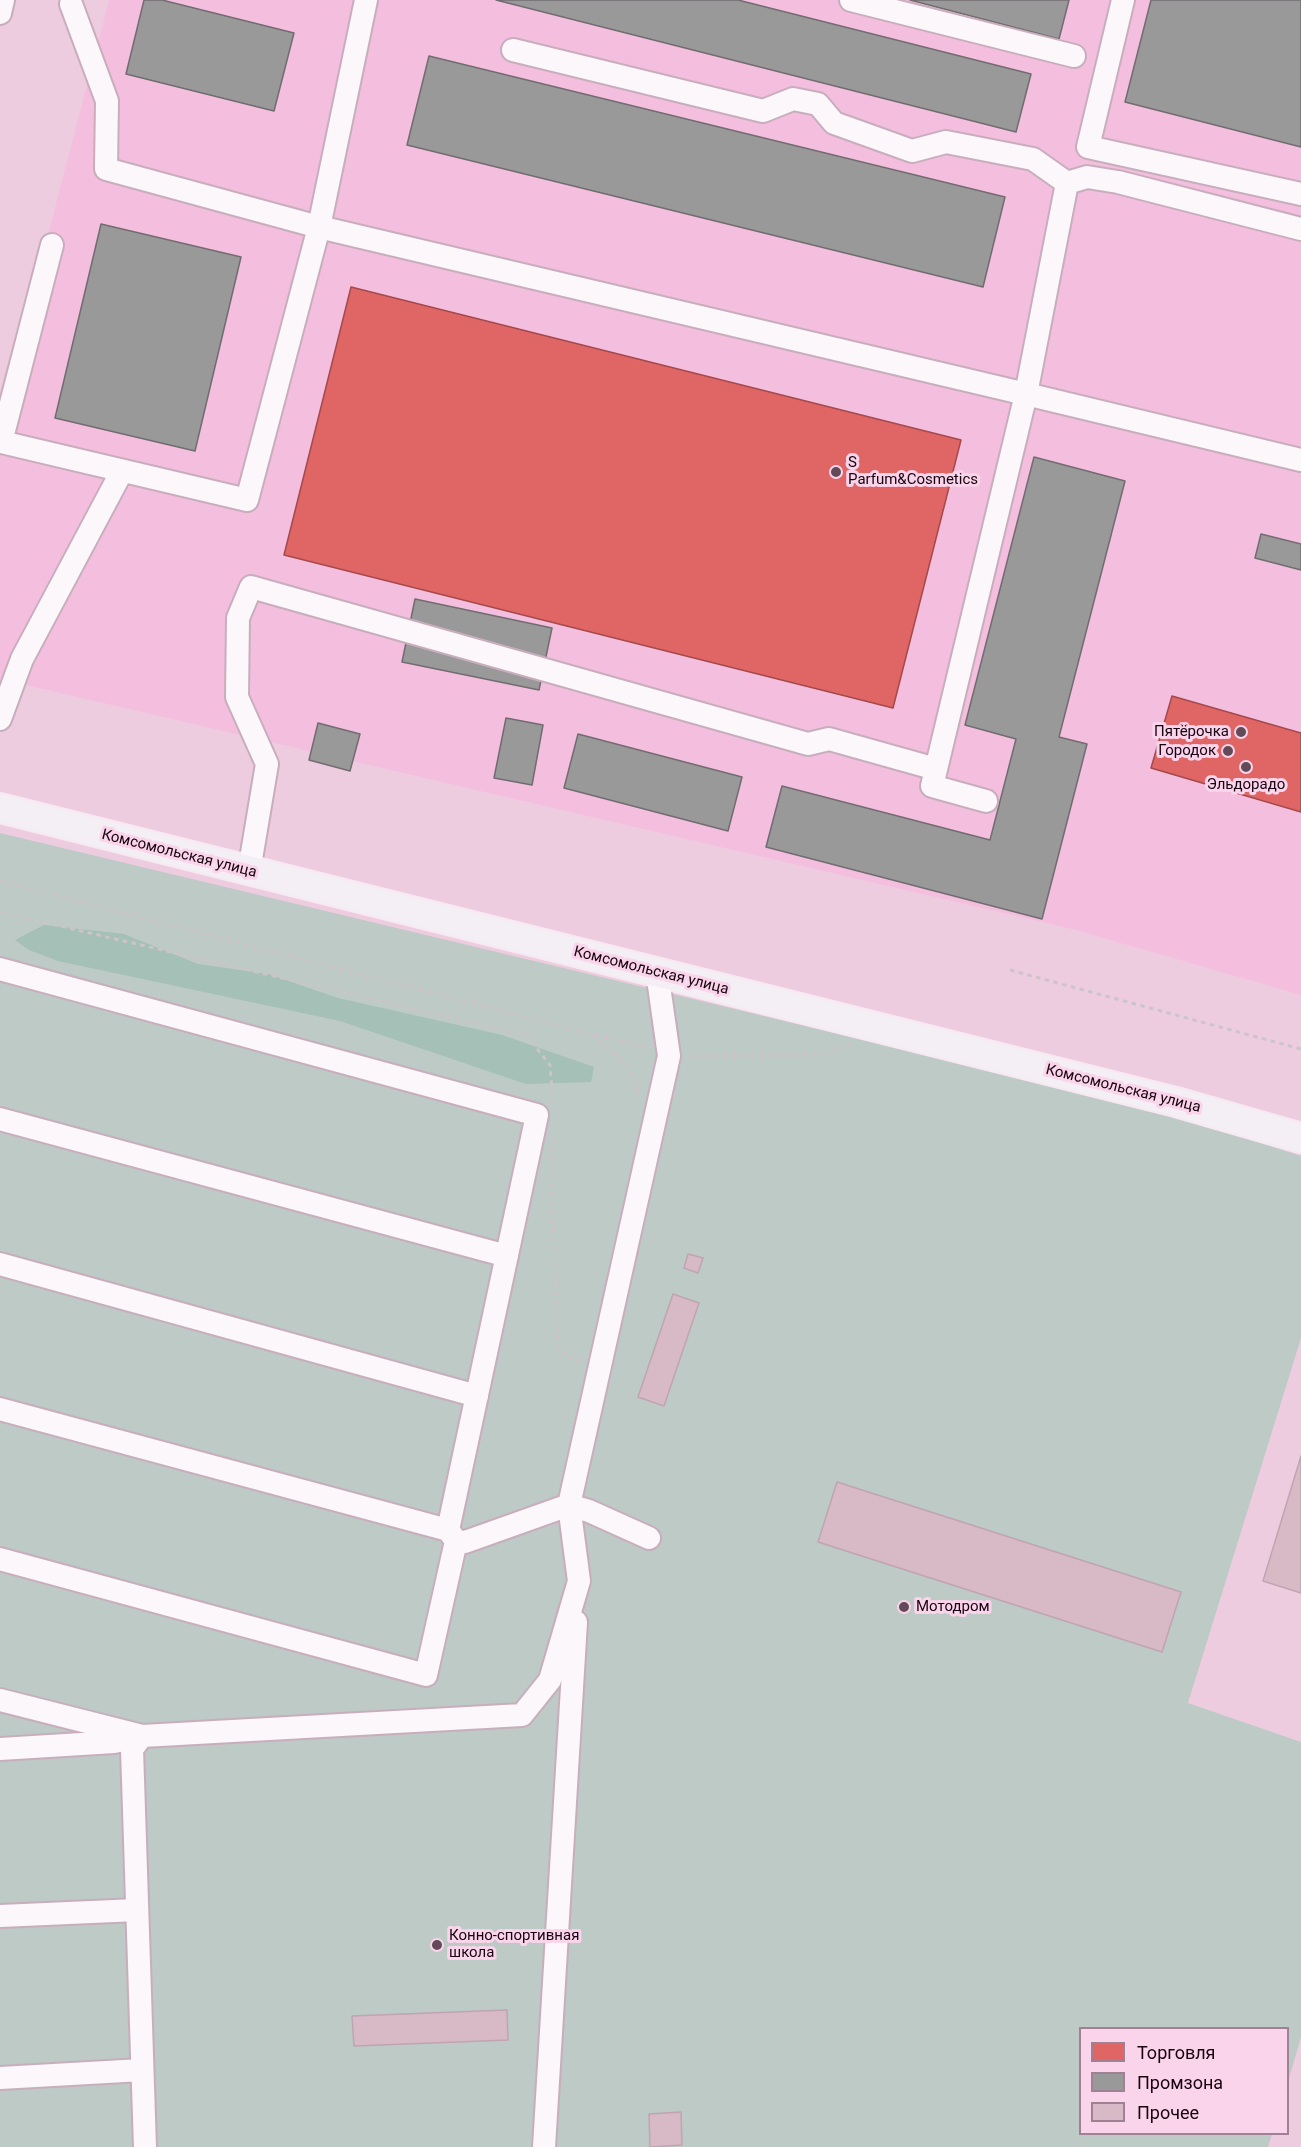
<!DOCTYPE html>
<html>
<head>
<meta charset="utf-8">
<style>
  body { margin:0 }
  #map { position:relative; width:1301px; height:2147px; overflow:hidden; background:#eecce0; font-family:Roboto,sans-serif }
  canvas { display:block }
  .legend { position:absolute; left:1079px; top:2027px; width:210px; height:108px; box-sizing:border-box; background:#fad4ea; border:2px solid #9f8193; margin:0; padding:8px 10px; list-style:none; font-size:18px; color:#170410 }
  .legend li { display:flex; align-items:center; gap:12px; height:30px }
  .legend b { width:30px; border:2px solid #9f8193 }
</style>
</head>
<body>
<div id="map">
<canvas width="1301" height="2147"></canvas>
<ul class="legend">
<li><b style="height:16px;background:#e06666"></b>Торговля</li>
<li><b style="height:16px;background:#999"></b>Промзона</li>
<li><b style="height:16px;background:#d7bac6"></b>Прочее</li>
</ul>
</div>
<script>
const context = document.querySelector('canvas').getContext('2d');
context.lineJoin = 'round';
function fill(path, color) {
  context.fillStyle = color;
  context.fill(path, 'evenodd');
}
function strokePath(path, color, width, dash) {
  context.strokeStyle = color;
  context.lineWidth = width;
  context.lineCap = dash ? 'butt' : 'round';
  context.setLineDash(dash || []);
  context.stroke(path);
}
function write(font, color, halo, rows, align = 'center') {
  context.font = font + ' Roboto,sans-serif';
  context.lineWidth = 6;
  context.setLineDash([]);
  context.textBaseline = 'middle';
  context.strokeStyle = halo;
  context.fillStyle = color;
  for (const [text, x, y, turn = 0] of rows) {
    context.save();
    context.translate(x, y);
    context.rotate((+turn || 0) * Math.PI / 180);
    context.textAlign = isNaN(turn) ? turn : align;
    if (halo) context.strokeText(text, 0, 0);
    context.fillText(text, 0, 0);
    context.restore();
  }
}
fill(new Path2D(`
  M 109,0 L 1301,0 L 1301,995 L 1072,929 L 0,679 L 0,419 Z`), '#f4bfde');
fill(new Path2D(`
  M 0,833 L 1173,1114 L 1301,1156 L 1301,1338 L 1188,1703 L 1301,1742 L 1301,2037 L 1288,2082 L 1288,2028 L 1080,2028 L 1080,2134 L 1272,2134 L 1268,2147 L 0,2147 Z`), '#bdcac5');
fill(new Path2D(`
  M 44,925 L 124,934 L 198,964 L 268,974 L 338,998 L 502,1035 L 594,1067 L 591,1082 L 526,1084 L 340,1021 L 58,961 L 29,950 L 15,940 Z`), '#a5c0b6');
const shops = new Path2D(`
  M 351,287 L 961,440 L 893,708 L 284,555 Z
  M 1172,696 L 1301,733 L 1301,812 L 1151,768 Z`);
fill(shops, '#e06666');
strokePath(shops, '#a4494c', 1.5);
const industry = new Path2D(`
  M 144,0 L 162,0 L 294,33 L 274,111 L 126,74 Z
  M 496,0 L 738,0 L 1031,74 L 1016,132 Z
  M 910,0 L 1069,0 L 1059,39 Z
  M 1151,0 L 1301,0 L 1301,147 L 1125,102 Z
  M 429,56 L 1005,197 L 983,287 L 407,145 Z
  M 101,224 L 241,257 L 195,451 L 55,418 Z
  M 1034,457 L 1125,481 L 1059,737 L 1087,744 L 1042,919 L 766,847 L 782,786 L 990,840 L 1016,739 L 965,725 Z
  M 1261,534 L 1301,544 L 1301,570 L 1255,558 Z
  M 415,599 L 552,628 L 539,690 L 402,662 Z
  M 506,718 L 543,725 L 532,785 L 494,778 Z
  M 318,723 L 360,734 L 350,771 L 309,760 Z
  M 578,734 L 742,777 L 728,831 L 564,788 Z`);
fill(industry, '#999');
strokePath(industry, '#726c70', 1.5);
const building = new Path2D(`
  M 688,1254 L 703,1258 L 698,1273 L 684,1268 Z
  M 673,1294 L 699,1303 L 664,1406 L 638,1397 Z
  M 1301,1456 L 1301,1593 L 1263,1581 Z
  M 837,1482 L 1181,1592 L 1162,1652 L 818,1542 Z
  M 507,2010 L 508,2040 L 354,2046 L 352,2016 Z
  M 681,2112 L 682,2145 L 650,2147 L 649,2114 Z`);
fill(building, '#d7bac6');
strokePath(building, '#c0a4b1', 1.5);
const minor = new Path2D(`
  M 851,0 L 1074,56
  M 1123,0 L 1088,147 L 1301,194
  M 71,4 L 107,101 L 106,169 L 319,227 L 1026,394 L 1067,183 L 1033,159 L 946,142 L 912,151 L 834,123 L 818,104 L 793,99 L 763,111 L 513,50
  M 0,13 L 3,0
  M 1067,183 L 1087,177 L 1118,182 L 1301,229
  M 52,245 L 1,442 L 247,500 L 319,227 L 366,0
  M 0,719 L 22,659 L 122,471
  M 986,801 L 932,786 L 1026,394 L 1301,460
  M 249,871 L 267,764 L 237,697 L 238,618 L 251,587 L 808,744 L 829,739 L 936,769
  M 0,969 L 537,1115 L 448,1530
  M 0,1119 L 507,1256
  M 0,1264 L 477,1396
  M 0,1409 L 448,1530 L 456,1541 L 465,1542 L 569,1505 L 589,1511 L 649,1538
  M 0,1559 L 426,1675 L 456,1541
  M 0,1700 L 142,1736 L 522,1715 L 550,1680 L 579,1581 L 569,1505 L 669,1056 L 657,972
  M 0,1749 L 114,1742 L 142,1736 L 132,1749 L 145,2147
  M 0,1916 L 137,1910
  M 0,2078 L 142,2070
  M 544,2147 L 576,1622`);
const major = new Path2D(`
  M 0,808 L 1176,1102 L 1301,1138`);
strokePath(minor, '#c8aebd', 26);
strokePath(major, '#f7e8f1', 32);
strokePath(new Path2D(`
  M 0,881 L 592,1034 L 630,1067 L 639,1095
  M 0,912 L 526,1035 L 550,1065 L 553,1104
  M 1010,970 L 1301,1049
  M 594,1035 L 649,1047
  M 687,1056 L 815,1055 L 850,1045
  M 553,1138 L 553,1216 L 558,1350 L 576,1362 L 582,1356`), '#cdc4c9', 3, [4.5, 4.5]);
strokePath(minor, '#fcf7fa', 22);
strokePath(major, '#f3eff5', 28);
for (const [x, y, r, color] of [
  [836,472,6,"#624a59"],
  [1241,732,6,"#624a59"],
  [1228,751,6,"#624a59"],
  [1246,767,6,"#624a59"],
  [904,1607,6,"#624a59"],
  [437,1945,6,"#624a59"]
]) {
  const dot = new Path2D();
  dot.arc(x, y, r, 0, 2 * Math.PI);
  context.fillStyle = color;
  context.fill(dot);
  strokePath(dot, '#fad4ea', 2);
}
write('15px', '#170410', '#fad4ea', [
  ["S",848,463],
  ["Parfum&Cosmetics",848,480],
  ["Пятёрочка",1229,732,"right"],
  ["Городок",1216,751,"right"],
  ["Эльдорадо",1246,785,"center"],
  ["Мотодром",916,1607],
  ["Конно-спортивная",449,1936],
  ["школа",449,1953]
], 'left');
write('15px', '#170410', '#fad4ea', [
  ["Комсомольская улица",179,854,14],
  ["Комсомольская улица",651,971,14],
  ["Комсомольская улица",1123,1089,14]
]);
</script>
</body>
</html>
